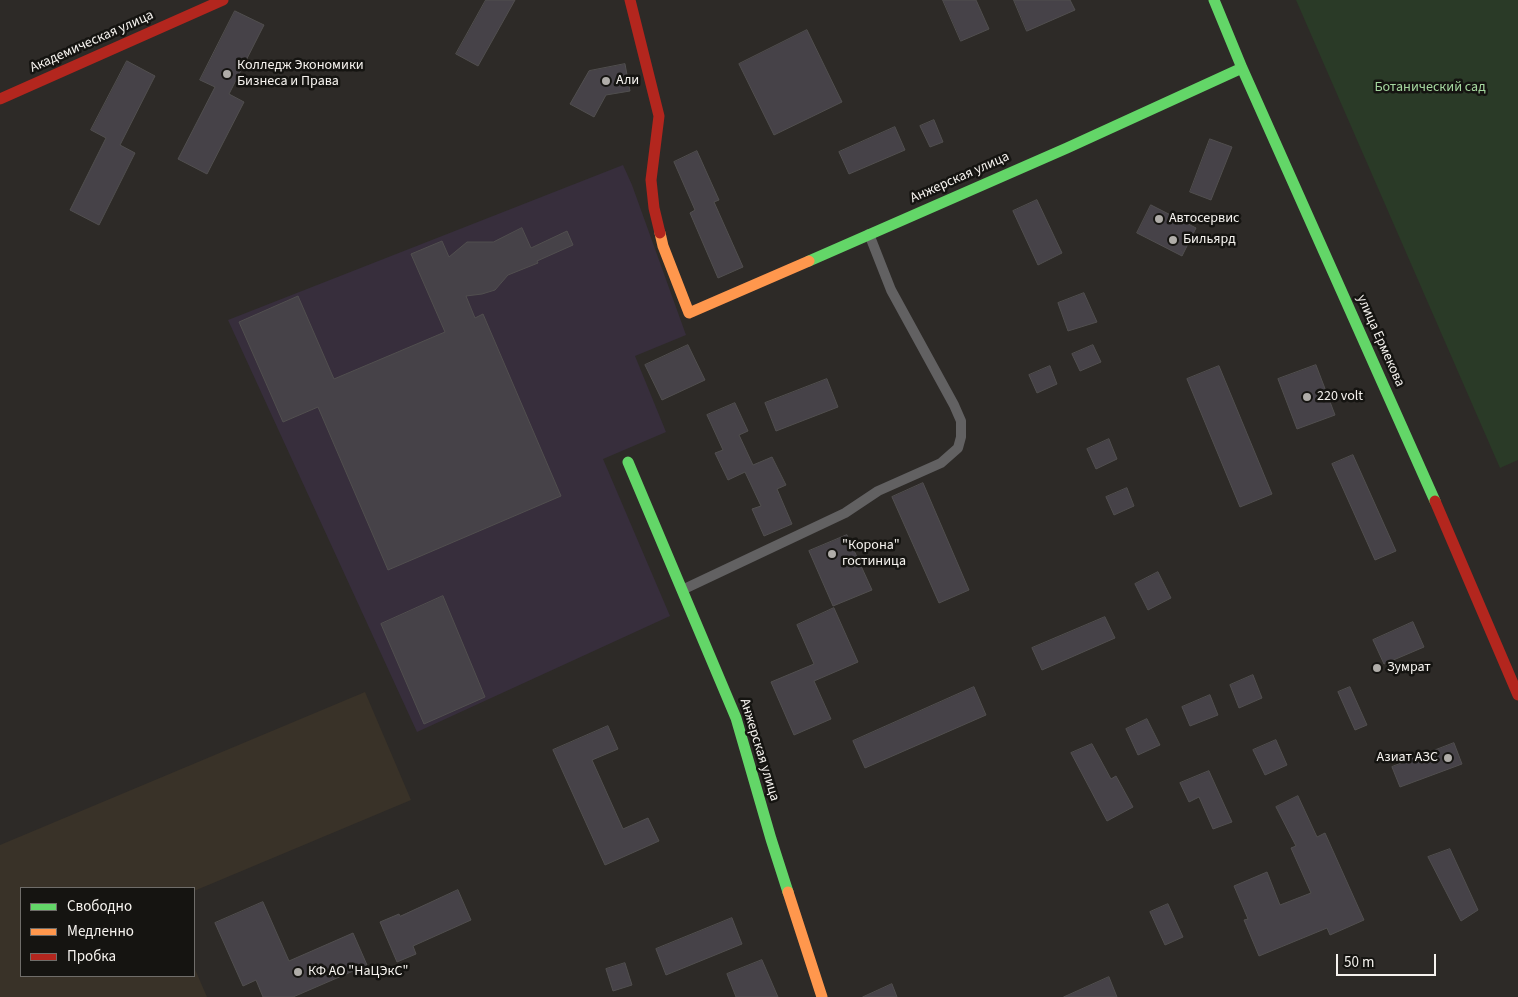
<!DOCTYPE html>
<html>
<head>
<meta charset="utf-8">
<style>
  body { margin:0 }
  #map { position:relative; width:1518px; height:997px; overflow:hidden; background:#2d2a27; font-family:"Source Sans 3",sans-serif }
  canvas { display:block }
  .legend { position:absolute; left:20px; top:887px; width:175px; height:90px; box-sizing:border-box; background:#151411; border:1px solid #6f6d6a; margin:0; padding:6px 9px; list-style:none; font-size:15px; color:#f6f3ef }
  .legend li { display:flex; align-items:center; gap:10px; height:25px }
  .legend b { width:25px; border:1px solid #6f6d6a }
  .scale { position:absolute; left:1336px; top:954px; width:100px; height:22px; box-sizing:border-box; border:2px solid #f6f3ef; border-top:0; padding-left:6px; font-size:15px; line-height:18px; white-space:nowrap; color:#f6f3ef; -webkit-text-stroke:4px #151411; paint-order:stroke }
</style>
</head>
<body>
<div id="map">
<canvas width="1518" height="997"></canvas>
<ul class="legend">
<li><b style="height:6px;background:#63d668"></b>Свободно</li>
<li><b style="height:6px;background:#ff974d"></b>Медленно</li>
<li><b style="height:6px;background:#b3261e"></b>Пробка</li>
</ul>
<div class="scale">50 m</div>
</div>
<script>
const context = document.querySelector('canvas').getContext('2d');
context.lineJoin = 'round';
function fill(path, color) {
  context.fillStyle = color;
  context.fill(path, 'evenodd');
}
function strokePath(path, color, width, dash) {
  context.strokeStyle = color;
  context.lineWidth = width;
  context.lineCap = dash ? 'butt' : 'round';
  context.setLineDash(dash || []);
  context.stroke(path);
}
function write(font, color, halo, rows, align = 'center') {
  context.font = font + ' "Source Sans 3",sans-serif';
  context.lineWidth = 5;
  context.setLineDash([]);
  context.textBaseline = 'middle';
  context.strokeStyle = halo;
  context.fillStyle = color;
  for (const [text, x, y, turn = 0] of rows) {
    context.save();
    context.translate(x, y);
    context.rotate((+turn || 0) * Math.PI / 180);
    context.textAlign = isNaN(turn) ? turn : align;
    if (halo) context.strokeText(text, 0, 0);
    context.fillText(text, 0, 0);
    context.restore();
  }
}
fill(new Path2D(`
  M 365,692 L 411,800 L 194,891 L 194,888 L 21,888 L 21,976 L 194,976 L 194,967 L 207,997 L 0,997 L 0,845 Z`), '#393228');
fill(new Path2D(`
  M 623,165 L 632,185 L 686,335 L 635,356 L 666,432 L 603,459 L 670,616 L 417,732 L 228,320 Z`), '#372e3c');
fill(new Path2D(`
  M 1296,0 L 1518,0 L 1518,460 L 1500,468 Z`), '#2a3a27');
const building = new Path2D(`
  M 486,0 L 515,0 L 478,66 L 456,54 Z
  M 943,0 L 976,0 L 989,29 L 961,41 Z
  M 1014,0 L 1070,0 L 1075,10 L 1027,31 Z
  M 235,11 L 264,25 L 229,94 L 244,102 L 207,174 L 178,159 L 215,87 L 200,80 Z
  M 807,30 L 842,102 L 774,135 L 739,64 Z
  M 127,61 L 155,76 L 120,145 L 135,153 L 99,225 L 70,210 L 106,138 L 91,130 Z
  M 625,64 L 630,91 L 606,95 L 594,117 L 570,104 L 589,71 Z
  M 934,120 L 943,142 L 930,147 L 920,126 Z
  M 895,127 L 905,150 L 849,174 L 839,152 Z
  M 1210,139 L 1232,147 L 1211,200 L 1190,192 Z
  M 697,151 L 719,200 L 714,202 L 743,267 L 718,278 L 690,213 L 695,210 L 674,162 Z
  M 1037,200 L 1062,253 L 1038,265 L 1013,211 Z
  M 1151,205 L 1196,228 L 1182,256 L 1137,233 Z
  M 522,228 L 531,248 L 567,231 L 573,245 L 537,261 L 538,263 L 508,275 L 495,290 L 482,294 L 466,296 L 475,318 L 483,314 L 561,496 L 388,570 L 318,407 L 283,422 L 239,322 L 298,296 L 334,379 L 445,332 L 411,254 L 442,241 L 449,257 L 467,242 L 493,242 Z
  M 1084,293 L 1097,322 L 1068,331 L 1058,303 Z
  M 688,345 L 705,380 L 662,400 L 645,365 Z
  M 1093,345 L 1101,362 L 1080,371 L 1072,354 Z
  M 1316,365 L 1335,415 L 1297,429 L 1278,379 Z
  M 1050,366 L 1057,384 L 1037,393 L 1029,375 Z
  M 1219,366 L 1272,494 L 1240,507 L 1187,379 Z
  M 827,379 L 838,407 L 776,431 L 765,403 Z
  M 735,403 L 748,431 L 739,435 L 753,465 L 772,457 L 786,485 L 777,489 L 792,524 L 764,536 L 752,509 L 761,506 L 745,472 L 728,480 L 715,453 L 723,450 L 707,415 Z
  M 1109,439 L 1117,459 L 1096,469 L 1087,449 Z
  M 1353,455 L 1396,551 L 1375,560 L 1332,464 Z
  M 923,483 L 969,590 L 939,603 L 892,497 Z
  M 1127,488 L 1134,506 L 1114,515 L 1106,497 Z
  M 847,535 L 872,590 L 833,606 L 809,551 Z
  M 1158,572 L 1171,598 L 1148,610 L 1135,584 Z
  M 443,596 L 485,697 L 424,724 L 381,624 Z
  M 834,608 L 858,662 L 814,681 L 831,719 L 794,735 L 771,682 L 814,664 L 797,625 Z
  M 1105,617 L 1115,638 L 1042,670 L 1032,648 Z
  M 1413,622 L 1424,647 L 1384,664 L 1373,640 Z
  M 1253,675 L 1262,698 L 1239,708 L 1230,685 Z
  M 974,687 L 986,715 L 865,768 L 853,741 Z
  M 1350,687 L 1367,725 L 1355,730 L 1338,692 Z
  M 1210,695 L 1218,715 L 1190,726 L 1182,707 Z
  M 1147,719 L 1160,745 L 1138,755 L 1126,729 Z
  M 608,726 L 618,749 L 592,760 L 623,829 L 648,818 L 659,841 L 605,865 L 553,750 Z
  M 1276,740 L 1287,765 L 1265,775 L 1253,750 Z
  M 1454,743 L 1462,764 L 1400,787 L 1392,767 Z
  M 1092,744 L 1111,779 L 1116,776 L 1133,807 L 1107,821 L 1071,753 Z
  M 1209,771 L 1232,822 L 1213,829 L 1199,797 L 1189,802 L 1180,783 Z
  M 1298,796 L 1317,837 L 1325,833 L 1364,920 L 1330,935 L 1327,928 L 1259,956 L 1244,920 L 1248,919 L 1234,886 L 1267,872 L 1280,905 L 1311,893 L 1291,848 L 1296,846 L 1276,807 Z
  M 1450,849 L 1478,910 L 1461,921 L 1428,857 Z
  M 458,890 L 471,920 L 413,946 L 416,954 L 397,962 L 380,922 L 399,914 L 400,916 Z
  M 263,902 L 289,961 L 353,933 L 367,965 L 293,997 L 263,997 L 256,980 L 243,986 L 215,923 Z
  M 1168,904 L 1183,937 L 1165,945 L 1150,912 Z
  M 732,918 L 742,944 L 666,975 L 656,949 Z
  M 762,960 L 778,997 L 736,997 L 727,974 Z
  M 625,963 L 632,985 L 613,991 L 606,969 Z
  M 1109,977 L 1117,997 L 1064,997 Z
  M 892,984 L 897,997 L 863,997 Z`);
fill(building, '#464248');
strokePath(building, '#514f4f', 1);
strokePath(new Path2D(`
  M 682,590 L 845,513 L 878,491 L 941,463 L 958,448 L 961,437 L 961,421 L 954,405 L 891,290 L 869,234`), '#626162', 10);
strokePath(new Path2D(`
  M 1214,0 L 1242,68 L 1435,501
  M 809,261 L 1067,148 L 1242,68
  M 628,462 L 736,718 L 771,839 L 788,892`), '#63d668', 11);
strokePath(new Path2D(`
  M 660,233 L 663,246 L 689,313 L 809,261
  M 788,892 L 822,997`), '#ff974d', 11);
strokePath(new Path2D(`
  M 630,0 L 659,116 L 651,180 L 654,208 L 660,233
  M 0,99 L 223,0
  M 1435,501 L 1518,695`), '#b3261e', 11);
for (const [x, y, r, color] of [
  [227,74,5,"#b0ada9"],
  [606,81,5,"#b0ada9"],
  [1159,219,5,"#b0ada9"],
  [1173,240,5,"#b0ada9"],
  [1307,397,5,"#b0ada9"],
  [832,554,5,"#b0ada9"],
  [1377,668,5,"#b0ada9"],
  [1448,758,5,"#b0ada9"],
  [298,972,5,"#b0ada9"]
]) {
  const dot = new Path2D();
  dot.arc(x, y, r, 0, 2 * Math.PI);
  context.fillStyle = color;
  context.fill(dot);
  strokePath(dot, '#151411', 2);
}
write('14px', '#f6f3ef', '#151411', [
  ["Академическая улица",92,42,-24],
  ["Анжерская улица",960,178,-24],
  ["улица Ермекова",1380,341,66],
  ["Анжерская улица",759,750,73]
]);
write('14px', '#f6f3ef', '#151411', [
  ["Колледж Экономики",237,66],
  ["Бизнеса и Права",237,82],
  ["Али",616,81],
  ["Автосервис",1169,219],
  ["Бильярд",1183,240],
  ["220 volt",1317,397],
  ["\"Корона\"",842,546],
  ["гостиница",842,562],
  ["Зумрат",1387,668],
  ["Азиат АЗС",1438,758,"right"],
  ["КФ АО \"НаЦЭкС\"",308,972]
], 'left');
write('14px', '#a5d79f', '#151411', [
  ["Ботанический сад",1430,88]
]);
</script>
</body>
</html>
